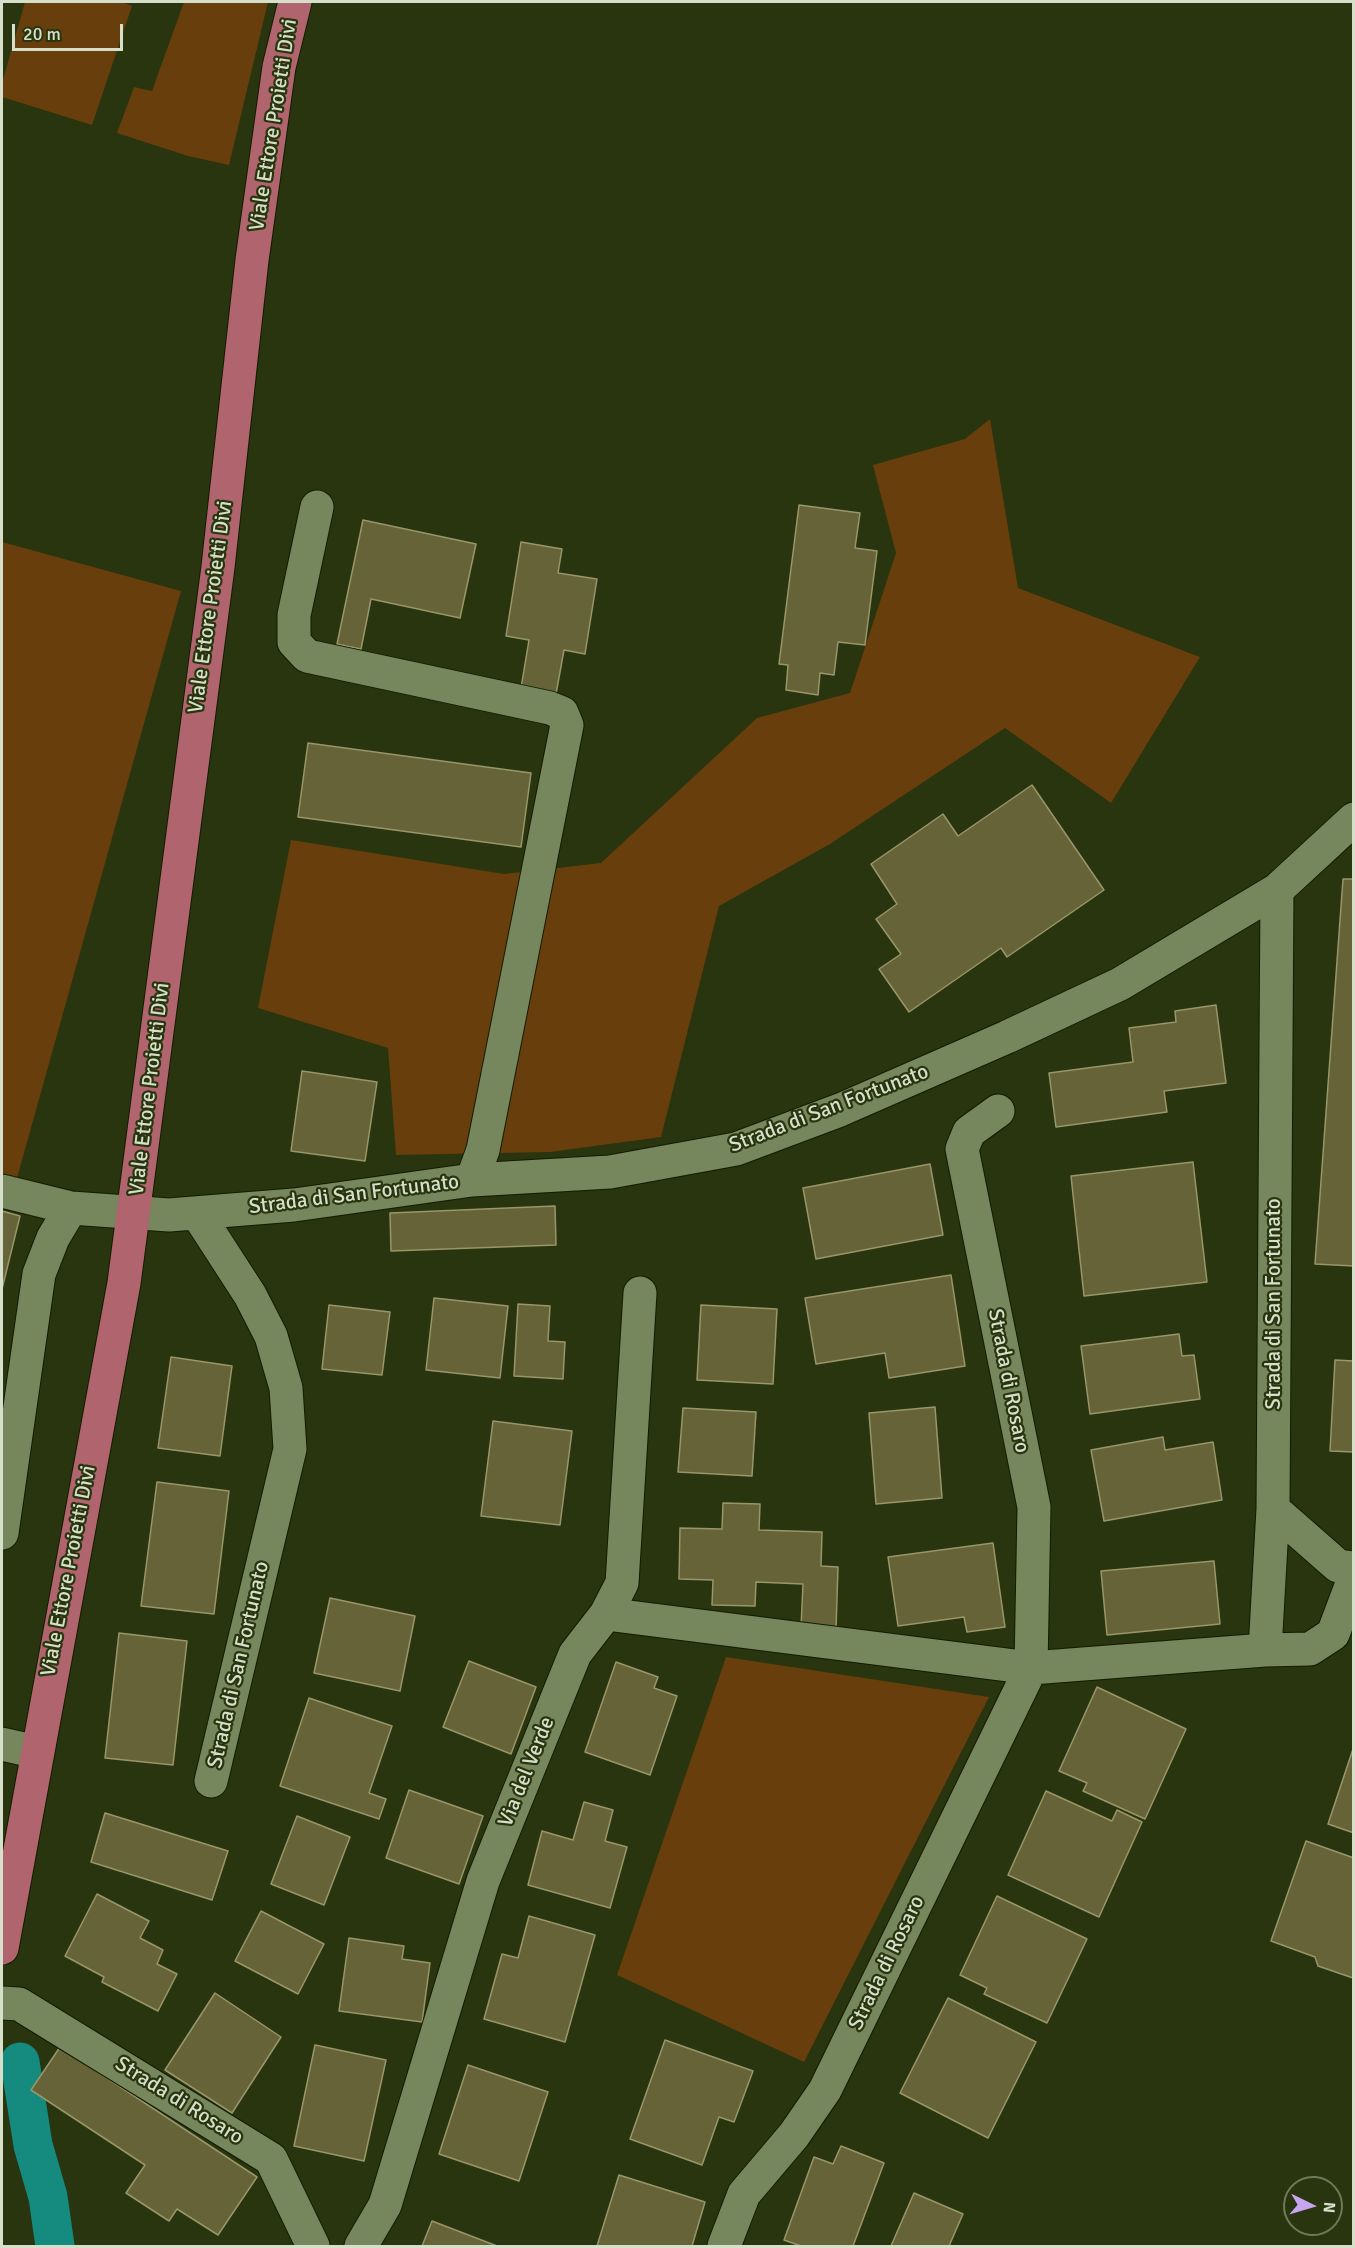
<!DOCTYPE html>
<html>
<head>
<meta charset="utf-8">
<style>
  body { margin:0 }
  #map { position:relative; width:1355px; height:2248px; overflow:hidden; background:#29350e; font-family:Signika,sans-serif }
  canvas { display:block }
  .frame { position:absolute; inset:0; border:3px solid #d6dfc9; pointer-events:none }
  .north { position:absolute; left:1283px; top:2176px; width:60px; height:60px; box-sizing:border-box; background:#29350e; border:2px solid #6e7959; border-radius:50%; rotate:95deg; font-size:16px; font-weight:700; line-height:24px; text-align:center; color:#d6dfc9 }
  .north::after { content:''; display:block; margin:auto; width:21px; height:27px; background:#c7a6ef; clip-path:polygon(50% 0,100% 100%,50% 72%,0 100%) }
  .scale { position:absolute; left:12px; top:24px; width:111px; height:27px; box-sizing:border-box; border:3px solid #d6dfc9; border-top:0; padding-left:8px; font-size:18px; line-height:21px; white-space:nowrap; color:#d6dfc9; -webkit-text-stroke:4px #29350e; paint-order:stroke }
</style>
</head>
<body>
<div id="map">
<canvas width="1355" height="2248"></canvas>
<div class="frame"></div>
<div class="north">N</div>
<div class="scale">20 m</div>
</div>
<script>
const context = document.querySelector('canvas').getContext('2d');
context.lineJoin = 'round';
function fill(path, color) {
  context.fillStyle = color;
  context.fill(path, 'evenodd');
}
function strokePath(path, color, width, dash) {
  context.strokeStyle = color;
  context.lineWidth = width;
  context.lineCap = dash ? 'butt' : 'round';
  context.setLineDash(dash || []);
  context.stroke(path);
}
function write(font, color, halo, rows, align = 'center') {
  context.font = font + ' Signika,sans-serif';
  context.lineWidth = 4.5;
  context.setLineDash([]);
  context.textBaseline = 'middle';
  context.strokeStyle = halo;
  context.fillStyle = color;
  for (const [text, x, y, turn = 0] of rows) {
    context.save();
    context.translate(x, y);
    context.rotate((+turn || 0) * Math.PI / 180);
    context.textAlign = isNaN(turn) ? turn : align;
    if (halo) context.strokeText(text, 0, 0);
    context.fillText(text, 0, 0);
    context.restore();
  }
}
fill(new Path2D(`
  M 25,2 L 122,2 L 132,6 L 92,125 L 2,97 L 2,83 Z
  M 184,2 L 268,2 L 229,165 L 188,156 L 117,133 L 134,87 L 152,91 Z
  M 990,419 L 1018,588 L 1200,657 L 1111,803 L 1005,728 L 830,844 L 719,906 L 661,1137 L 550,1152 L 396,1155 L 388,1048 L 258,1008 L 291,840 L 504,874 L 601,863 L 757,718 L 850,693 L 896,553 L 873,465 L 965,439 Z
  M 2,542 L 181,591 L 17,1178 L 2,1174 Z
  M 726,1657 L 989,1697 L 804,2062 L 617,1975 Z`), '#673e0c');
strokePath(new Path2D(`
  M 20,2062 L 33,2145 L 48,2197 L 55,2246`), '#158b80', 39);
const building = new Path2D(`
  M 799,505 L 860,513 L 855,548 L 877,551 L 865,645 L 838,642 L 834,675 L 820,673 L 818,695 L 786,690 L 788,665 L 779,664 Z
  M 363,520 L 476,544 L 460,618 L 371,599 L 361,649 L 337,644 Z
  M 521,542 L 562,549 L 558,573 L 597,579 L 585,654 L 564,650 L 556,694 L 521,688 L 529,640 L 506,636 Z
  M 308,743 L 531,773 L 521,847 L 298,817 Z
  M 1032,785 L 1104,890 L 1007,957 L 1001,948 L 909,1012 L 879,969 L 901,954 L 876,919 L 897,904 L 871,864 L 943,814 L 958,836 Z
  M 1343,879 L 1354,879 L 1354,1266 L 1315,1264 Z
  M 1216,1005 L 1226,1083 L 1164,1091 L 1167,1112 L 1056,1127 L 1049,1073 L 1133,1062 L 1129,1028 L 1176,1022 L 1175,1011 Z
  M 302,1071 L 377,1082 L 365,1161 L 291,1151 Z
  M 1193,1162 L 1207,1282 L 1084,1296 L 1071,1176 Z
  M 930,1164 L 943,1235 L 816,1259 L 803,1188 Z
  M 555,1206 L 556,1245 L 391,1251 L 390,1213 Z
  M 2,1211 L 20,1216 L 2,1289 Z
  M 951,1275 L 965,1366 L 889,1378 L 885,1353 L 816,1364 L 805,1298 Z
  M 434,1298 L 508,1306 L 500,1378 L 426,1370 Z
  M 518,1304 L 550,1306 L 548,1341 L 565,1342 L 563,1379 L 514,1376 Z
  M 329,1305 L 390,1312 L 382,1375 L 322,1369 Z
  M 701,1305 L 777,1309 L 773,1384 L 697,1380 Z
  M 1179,1334 L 1182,1356 L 1194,1355 L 1200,1399 L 1090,1414 L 1081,1346 Z
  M 171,1357 L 232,1366 L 220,1456 L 158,1448 Z
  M 1335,1360 L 1354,1361 L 1354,1452 L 1330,1451 Z
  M 935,1407 L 942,1498 L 876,1504 L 869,1413 Z
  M 683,1408 L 756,1412 L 752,1476 L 678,1472 Z
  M 493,1421 L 572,1431 L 560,1525 L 481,1516 Z
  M 1163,1437 L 1165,1450 L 1213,1442 L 1222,1500 L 1104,1521 L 1091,1450 Z
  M 157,1482 L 229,1491 L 214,1614 L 141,1606 Z
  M 723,1503 L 760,1504 L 759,1530 L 822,1532 L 821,1566 L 838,1567 L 836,1629 L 801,1628 L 803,1584 L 756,1582 L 755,1606 L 712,1605 L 713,1580 L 679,1579 L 680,1528 L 722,1529 Z
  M 993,1543 L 1005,1627 L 967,1632 L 964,1617 L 898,1626 L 888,1557 Z
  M 1214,1561 L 1220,1624 L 1107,1635 L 1101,1571 Z
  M 330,1598 L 415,1616 L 400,1691 L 314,1673 Z
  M 119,1633 L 187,1641 L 173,1765 L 105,1758 Z
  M 469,1661 L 536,1687 L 511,1754 L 443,1727 Z
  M 616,1662 L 658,1677 L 654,1688 L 677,1696 L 650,1775 L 585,1752 Z
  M 1097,1687 L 1186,1729 L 1145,1819 L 1083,1791 L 1087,1783 L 1059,1771 Z
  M 309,1698 L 392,1726 L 369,1793 L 386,1799 L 379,1819 L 280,1786 Z
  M 1354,1746 L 1354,1833 L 1328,1824 Z
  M 409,1790 L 483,1816 L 459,1884 L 386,1858 Z
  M 1046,1791 L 1112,1821 L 1117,1810 L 1142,1822 L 1099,1917 L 1008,1875 Z
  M 584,1802 L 613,1810 L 605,1841 L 627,1847 L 610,1908 L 528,1885 L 542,1831 L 573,1840 Z
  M 105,1813 L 228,1851 L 212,1900 L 91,1862 Z
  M 297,1816 L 350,1837 L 324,1905 L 271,1884 Z
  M 1306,1841 L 1354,1858 L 1353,1978 L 1318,1966 L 1315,1957 L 1271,1941 Z
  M 97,1894 L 149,1921 L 140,1938 L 163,1950 L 157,1964 L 177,1974 L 158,2011 L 102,1982 L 104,1977 L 65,1956 Z
  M 997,1896 L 1087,1939 L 1047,2023 L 984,1994 L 987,1988 L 960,1975 Z
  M 261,1911 L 324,1944 L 298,1994 L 235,1961 Z
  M 529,1916 L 595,1935 L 565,2042 L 484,2019 L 502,1954 L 518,1958 Z
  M 349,1938 L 404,1946 L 402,1959 L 430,1963 L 422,2022 L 339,2011 Z
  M 215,1993 L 281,2037 L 232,2113 L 165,2070 Z
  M 948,1998 L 1036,2042 L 988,2138 L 900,2093 Z
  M 665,2040 L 753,2071 L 734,2122 L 719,2117 L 702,2165 L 630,2139 Z
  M 315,2045 L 386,2060 L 364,2161 L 294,2146 Z
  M 60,2047 L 257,2177 L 218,2235 L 177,2209 L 169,2221 L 126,2193 L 145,2165 L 31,2090 Z
  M 468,2065 L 548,2092 L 519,2181 L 439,2154 Z
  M 841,2146 L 884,2163 L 853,2246 L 801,2246 L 784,2240 L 814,2157 L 833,2164 Z
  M 619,2175 L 705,2202 L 692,2246 L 597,2246 Z
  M 914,2193 L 963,2214 L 949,2246 L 891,2246 Z
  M 432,2221 L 497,2246 L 422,2246 Z`);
fill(building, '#666338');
strokePath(building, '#999669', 1.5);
const minor = new Path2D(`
  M 317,507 L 294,615 L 294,642 L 307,656 L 550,708 L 562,713 L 567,725 L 483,1150 L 472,1180
  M 2,1191 L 71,1208
  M 197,1213 L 250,1295 L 271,1336 L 286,1388 L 290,1449 L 211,1781
  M 1273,1509 L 1338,1566 L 1354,1568
  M 2,1533 L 39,1274 L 53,1238 L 71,1208 L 169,1215 L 294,1205 L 472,1180 L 610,1172 L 736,1149 L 840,1110 L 1007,1037 L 1120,984 L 1277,890 L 1354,819
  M 606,1614 L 1031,1668 L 1265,1650 L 1273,1509 L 1277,890
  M 1265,1650 L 1310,1649 L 1333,1634 L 1354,1578
  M 2,1744 L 37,1752
  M 2,2003 L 19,2004 L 271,2159 L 313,2246
  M 361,2246 L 385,2205 L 483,1881 L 575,1654 L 606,1614 L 622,1583 L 640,1293
  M 724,2246 L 744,2194 L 794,2135 L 825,2090 L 1031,1668 L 1034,1507 L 962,1149 L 969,1132 L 998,1111`);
const major = new Path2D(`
  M 2,1948 L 124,1283 L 218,567 L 252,260 L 279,67 L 295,2`);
strokePath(minor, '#131c01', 35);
strokePath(major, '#131c01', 35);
strokePath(minor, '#76865d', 33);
strokePath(major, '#b0646d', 33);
write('21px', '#d6dfc9', '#29350e', [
  ["Viale Ettore Proietti Divi",274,125,-81],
  ["Viale Ettore Proietti Divi",211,607,-82],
  ["Viale Ettore Proietti Divi",150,1089,-83],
  ["Strada di San Fortunato",829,1109,-21],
  ["Strada di San Fortunato",354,1195,-7],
  ["Strada di San Fortunato",1274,1304,-90],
  ["Strada di Rosaro",1008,1381,79],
  ["Viale Ettore Proietti Divi",69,1571,-79],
  ["Strada di San Fortunato",239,1665,-77],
  ["Via del Verde",527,1772,-68],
  ["Strada di Rosaro",887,1963,-64],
  ["Strada di Rosaro",179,2101,32]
]);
</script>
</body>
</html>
